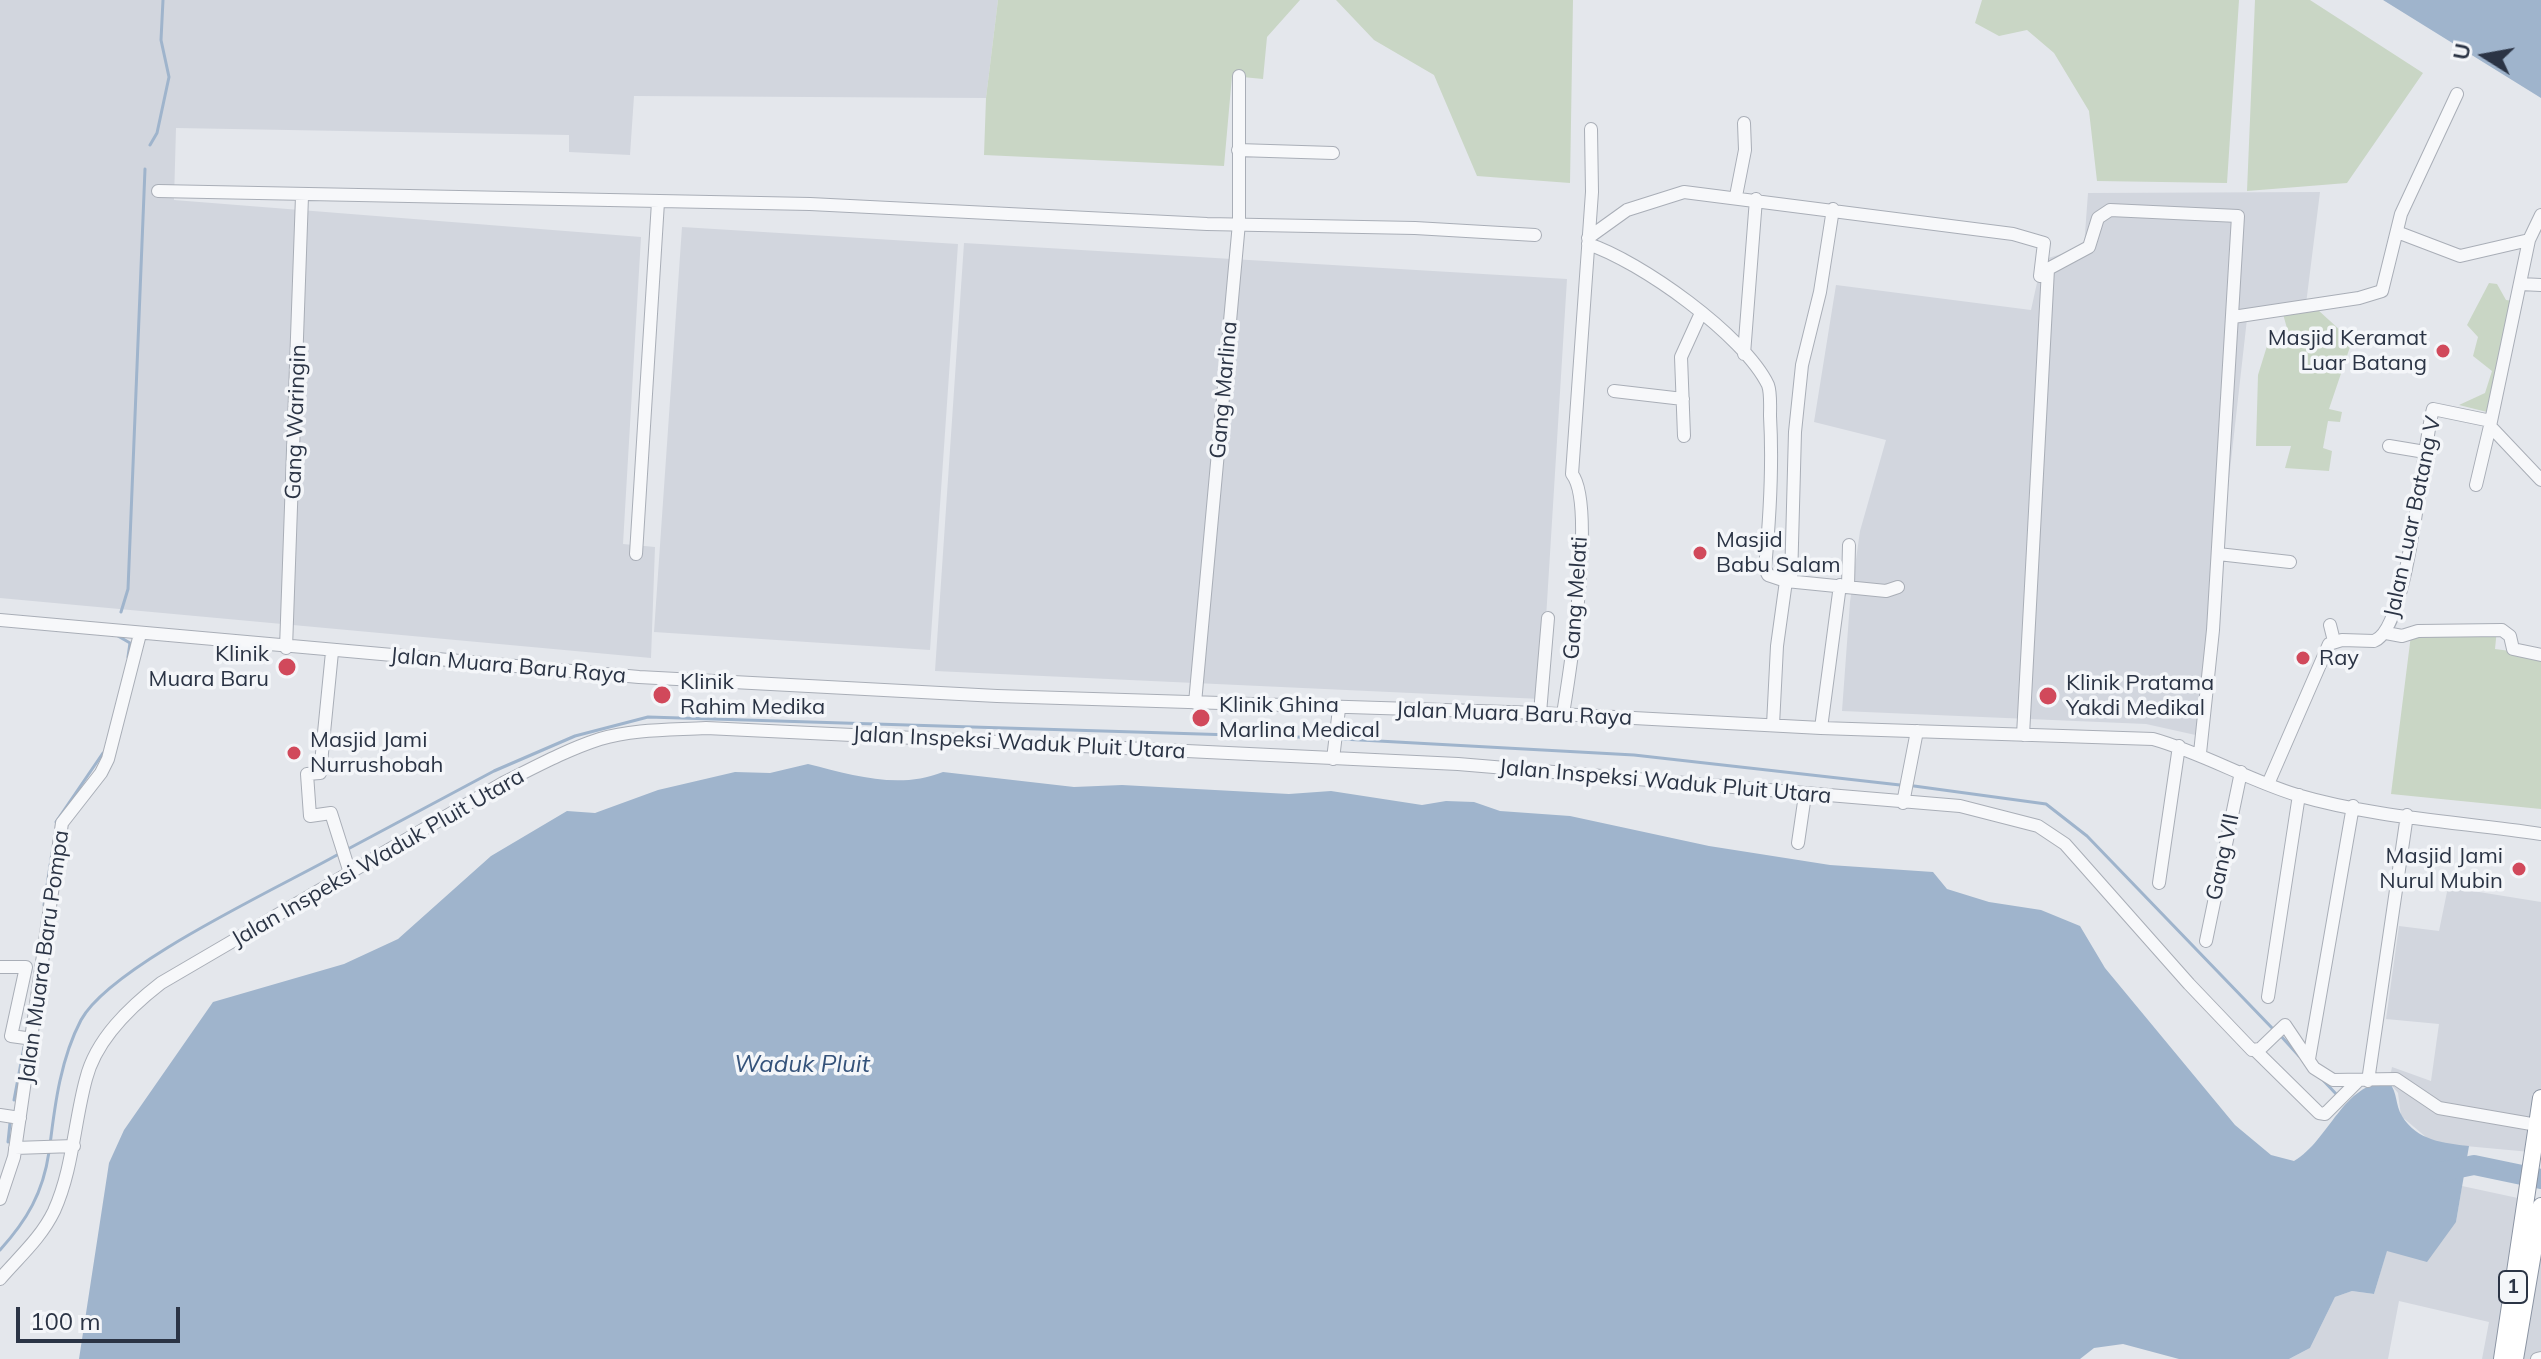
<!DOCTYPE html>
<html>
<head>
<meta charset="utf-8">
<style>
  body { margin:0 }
  #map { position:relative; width:2541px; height:1359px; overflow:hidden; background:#e4e7ec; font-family:Mulish,sans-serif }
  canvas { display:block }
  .north { position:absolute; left:2445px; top:16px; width:80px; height:80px; -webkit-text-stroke:6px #f4f6f9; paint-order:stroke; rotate:281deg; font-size:22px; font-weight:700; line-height:32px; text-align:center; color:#2b3445 }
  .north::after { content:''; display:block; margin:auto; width:28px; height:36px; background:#2b3445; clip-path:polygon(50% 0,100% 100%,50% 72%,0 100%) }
  .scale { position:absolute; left:16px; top:1307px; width:164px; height:36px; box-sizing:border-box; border:4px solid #2b3445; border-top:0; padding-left:10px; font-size:24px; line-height:28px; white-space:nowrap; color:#2b3445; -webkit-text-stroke:6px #f4f6f9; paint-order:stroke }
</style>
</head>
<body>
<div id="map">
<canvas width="2541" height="1359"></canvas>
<div class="north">U</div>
<div class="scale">100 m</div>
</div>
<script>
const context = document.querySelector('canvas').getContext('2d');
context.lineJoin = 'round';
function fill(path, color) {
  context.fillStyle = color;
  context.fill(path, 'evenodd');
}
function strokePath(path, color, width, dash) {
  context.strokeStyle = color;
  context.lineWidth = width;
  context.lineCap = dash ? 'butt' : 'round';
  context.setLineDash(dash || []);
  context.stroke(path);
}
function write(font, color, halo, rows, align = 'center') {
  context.font = font + ' Mulish,sans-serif';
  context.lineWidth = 7;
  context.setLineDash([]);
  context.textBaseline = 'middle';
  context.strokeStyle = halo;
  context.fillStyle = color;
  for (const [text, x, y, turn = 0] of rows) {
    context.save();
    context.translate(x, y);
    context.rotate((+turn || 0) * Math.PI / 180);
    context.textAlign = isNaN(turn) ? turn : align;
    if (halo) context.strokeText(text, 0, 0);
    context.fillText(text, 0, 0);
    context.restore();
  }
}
fill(new Path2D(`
  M 0,0 L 998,0 L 986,98 L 634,96 L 630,155 L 569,152 L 569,135 L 176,128 L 174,200 L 641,237 L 623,544 L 655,547 L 651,658 L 0,598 Z
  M 2320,192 L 2306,304 L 2248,310 L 2200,736 L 2146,724 L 1842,711 L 1850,602 L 1860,531 L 1886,440 L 1814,422 L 1836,285 L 2031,310 L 2042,260 L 2084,247 L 2088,193 Z
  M 682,227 L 958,244 L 930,650 L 654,632 Z
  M 964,243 L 1567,279 L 1541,699 L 935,671 Z
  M 2448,887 L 2541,902 L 2541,1153 L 2433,1143 L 2401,1116 L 2398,1093 L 2389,1082 L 2392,1067 L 2431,1081 L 2439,1024 L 2386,1019 L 2399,926 L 2439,931 Z
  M 2462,1186 L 2541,1203 L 2541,1359 L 2482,1359 L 2489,1322 L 2399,1301 L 2388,1359 L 2289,1359 L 2310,1348 L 2335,1297 L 2352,1291 L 2374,1294 L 2387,1250 L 2456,1222 Z`), '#d2d6de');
fill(new Path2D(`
  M 998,0 L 1300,0 L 1267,37 L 1263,79 L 1232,76 L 1224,166 L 984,155 L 986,98 Z
  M 1336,0 L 1573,0 L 1570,183 L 1477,176 L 1434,75 L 1374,40 Z
  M 1982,0 L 2239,0 L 2227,183 L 2097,181 L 2089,111 L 2054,53 L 2027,30 L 1999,36 L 1975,23 Z
  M 2255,0 L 2310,0 L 2423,73 L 2347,183 L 2247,191 Z
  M 2489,283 L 2497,284 L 2506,300 L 2513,301 L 2491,413 L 2459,405 L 2485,393 L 2492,371 L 2473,356 L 2478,337 L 2467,325 Z
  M 2318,310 L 2352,341 L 2329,409 L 2342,412 L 2340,422 L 2328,421 L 2323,448 L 2332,451 L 2329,471 L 2285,468 L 2291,446 L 2256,446 L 2258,375 L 2267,346 L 2290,339 L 2283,314 Z
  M 2412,627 L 2497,629 L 2495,649 L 2541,655 L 2541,809 L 2391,794 Z`), '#c9d6c5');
fill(new Path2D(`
  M 2383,0 L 2541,0 L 2541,98 Z
  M 808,764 C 853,775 898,790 943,772 L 1074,787 L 1122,785 L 1289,794 L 1331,791 L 1422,805 L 1446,801 L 1474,802 L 1500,811 L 1570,816 L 1709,846 L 1830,865 L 1933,872 L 1947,889 L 1989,902 L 2041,910 L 2080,926 L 2105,968 L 2235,1125 L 2271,1155 L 2294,1161 C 2330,1140 2343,1082 2389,1082 C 2398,1093 2395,1105 2402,1116 C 2417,1141 2444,1143 2469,1146 L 2456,1222 L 2427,1262 L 2387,1251 L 2374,1294 L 2352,1291 L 2335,1297 L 2310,1348 L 2289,1359 L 2179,1359 L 2123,1344 L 2094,1348 L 2080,1359 L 79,1359 L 109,1163 L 124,1130 L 213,1002 L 344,964 L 398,939 L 491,856 L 567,811 L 595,813 L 658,790 L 735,772 L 770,773 Z`), '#9fb4cc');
strokePath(new Path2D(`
  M 150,145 L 157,133 L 169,77 L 161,40 L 163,0
  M 121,612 L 128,589 L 145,169
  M 118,636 L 130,643 L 128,657
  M 1342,739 L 1634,755 L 1900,785
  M 1914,786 L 2046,804 L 2087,836 L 2274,1030
  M 56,822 L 103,753
  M 348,849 L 494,771 L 575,736 L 648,717 L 1330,738
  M 44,905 L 52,853
  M 2280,1035 L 2299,1056
  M 2321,1078 L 2338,1096
  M 14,1100 L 24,1047
  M 8,1142 L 10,1123
  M 50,1145 C 55,1103 61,1058 81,1020 C 110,966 278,888 337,855
  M 0,1250 C 27,1220 43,1193 49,1152`), '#9fb4cc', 3);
strokePath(new Path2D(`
  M 2440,1172 L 2474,1165 L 2541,1179`), '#9fb4cc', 20);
const minor = new Path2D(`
  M 1238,150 L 1333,153
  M 158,191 L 810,204 L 1207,224 L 1415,228 L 1535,235
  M 1736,196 L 1745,150 L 1744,123
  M 2541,215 L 2529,240 L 2490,426 L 2541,480
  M 2397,232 L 2460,256 L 2529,240
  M 1588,238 L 1627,210 L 1684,192 L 2013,234 L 2044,243 L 2040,276
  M 1588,244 C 1640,261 1744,335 1768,385 C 1771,393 1770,407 1770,416 C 1773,467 1770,516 1765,568 L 1768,575 L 1786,581 L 1886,591 L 1898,587
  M 2520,284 L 2541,285
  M 2233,317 L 2359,298 L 2382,291 L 2401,214 L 2457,94
  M 1744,354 L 1756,199
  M 1614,391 L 1683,399
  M 1684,436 L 1681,357 L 1701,313
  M 2389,446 L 2425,452
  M 2476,485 L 2490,426
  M 636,554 L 658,202
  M 2218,554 L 2290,562
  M 1791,581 L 1795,432 L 1802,365 L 1820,292 L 1833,209
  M 1848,586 L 1849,545
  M 0,620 L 639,677 L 997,696 L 1540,713 L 1821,728 L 2153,739 C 2203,753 2248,780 2297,795 C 2375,818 2461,822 2541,834
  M 2330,625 L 2334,641
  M 2386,633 L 2402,636 L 2418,631 L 2502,630 L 2510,636 L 2513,649 L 2541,655
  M 286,648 L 302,196
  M 332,652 L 320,773 L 307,774 L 310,816 L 331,813 L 350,873
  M 1195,703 L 1239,223 L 1239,76
  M 1540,713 L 1548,618
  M 1563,714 C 1570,671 1596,504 1572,474 L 1592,192 L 1591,129
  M 1773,725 L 1777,646 L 1786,581
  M 1821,728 L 1840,585
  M 2023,735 L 2048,269 L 2089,247 L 2098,218 L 2110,210 L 2238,216 L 2213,630 L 2200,753
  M 1333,759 L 1339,709
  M 2268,784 L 2329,644 L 2342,640 L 2374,641 C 2409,629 2422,448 2433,409 L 2491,421
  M 1903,803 L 1917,731
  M 1798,843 L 1805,795
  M 2159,883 L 2179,746
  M 2206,941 L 2241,772
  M 0,967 L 26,967 L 11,1036 L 33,1039
  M 2268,997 L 2299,795
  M 2255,1050 L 2319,1113 L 2325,1114 L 2358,1081
  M 2309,1059 L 2353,806
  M 2368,1081 L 2407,815
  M 0,1115 L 20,1118
  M 15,1148 L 74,1146
  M 0,1199 L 14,1157 L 62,823 L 101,773 L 108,759 L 140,634
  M 0,1279 C 19,1257 41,1238 54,1211 C 73,1169 74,1123 86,1079 C 96,1039 130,1007 161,983 L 503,783 C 535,767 566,750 600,739 C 633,729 671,730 706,728 L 1458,764 L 1960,806 L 2038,826 L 2065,844 L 2189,984 L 2252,1050 L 2260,1049 L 2285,1025 L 2314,1068 L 2333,1080 L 2396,1079 L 2439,1108 L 2537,1125
  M 2537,1359 L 2541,1358`);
const highway = new Path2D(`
  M 2502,1359 L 2541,1098
  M 2515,1359 L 2541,1206`);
strokePath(minor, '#a9aeb7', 14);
strokePath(highway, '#8b94a3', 18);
strokePath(minor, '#f7f8fa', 12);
strokePath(highway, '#fff', 16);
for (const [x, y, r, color] of [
  [2443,351,8,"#d1495b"],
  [1700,553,8,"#d1495b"],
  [2303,658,8,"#d1495b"],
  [287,667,10,"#d1495b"],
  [662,695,10,"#d1495b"],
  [2048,696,10,"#d1495b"],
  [1201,718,10,"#d1495b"],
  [294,753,8,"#d1495b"],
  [2519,869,8,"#d1495b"]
]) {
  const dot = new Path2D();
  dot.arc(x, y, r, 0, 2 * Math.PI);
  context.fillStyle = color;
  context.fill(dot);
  strokePath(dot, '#f4f6f9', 3);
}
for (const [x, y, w] of [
  [2513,1287,28]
]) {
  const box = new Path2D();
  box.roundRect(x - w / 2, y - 16, w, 32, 6);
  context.fillStyle = '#f4f6f9';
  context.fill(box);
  strokePath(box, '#2b3445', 2);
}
write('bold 20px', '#2b3445', null, [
  ["1",2513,1287]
]);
write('22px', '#2b3445', '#f4f6f9', [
  ["Masjid Keramat",2427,338,"right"],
  ["Luar Batang",2427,363,"right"],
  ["Masjid",1716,540],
  ["Babu Salam",1716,565],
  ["Klinik",269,654,"right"],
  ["Muara Baru",269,679,"right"],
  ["Ray",2319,658],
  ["Klinik",680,682],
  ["Rahim Medika",680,707],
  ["Klinik Pratama",2066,683],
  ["Yakdi Medikal",2066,708],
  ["Klinik Ghina",1219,705],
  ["Marlina Medical",1219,730],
  ["Masjid Jami",310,740],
  ["Nurrushobah",310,765],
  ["Masjid Jami",2503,856,"right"],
  ["Nurul Mubin",2503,881,"right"]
], 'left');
write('22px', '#2b3445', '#f4f6f9', [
  ["Gang Marlina",1224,390,-85],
  ["Gang Waringin",296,422,-88],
  ["Jalan Luar Batang V",2413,517,-78],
  ["Gang Melati",1576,598,-86],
  ["Jalan Muara Baru Raya",508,666,5],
  ["Jalan Muara Baru Raya",1514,714,2],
  ["Jalan Inspeksi Waduk Pluit Utara",1019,743,3],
  ["Jalan Inspeksi Waduk Pluit Utara",1665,782,5],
  ["Gang VII",2223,857,-78],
  ["Jalan Inspeksi Waduk Pluit Utara",378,858,-30],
  ["Jalan Muara Baru Pompa",44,957,-82]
]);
write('italic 24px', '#34527a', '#f4f6f9', [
  ["Waduk Pluit",802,1065]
]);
</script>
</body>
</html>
